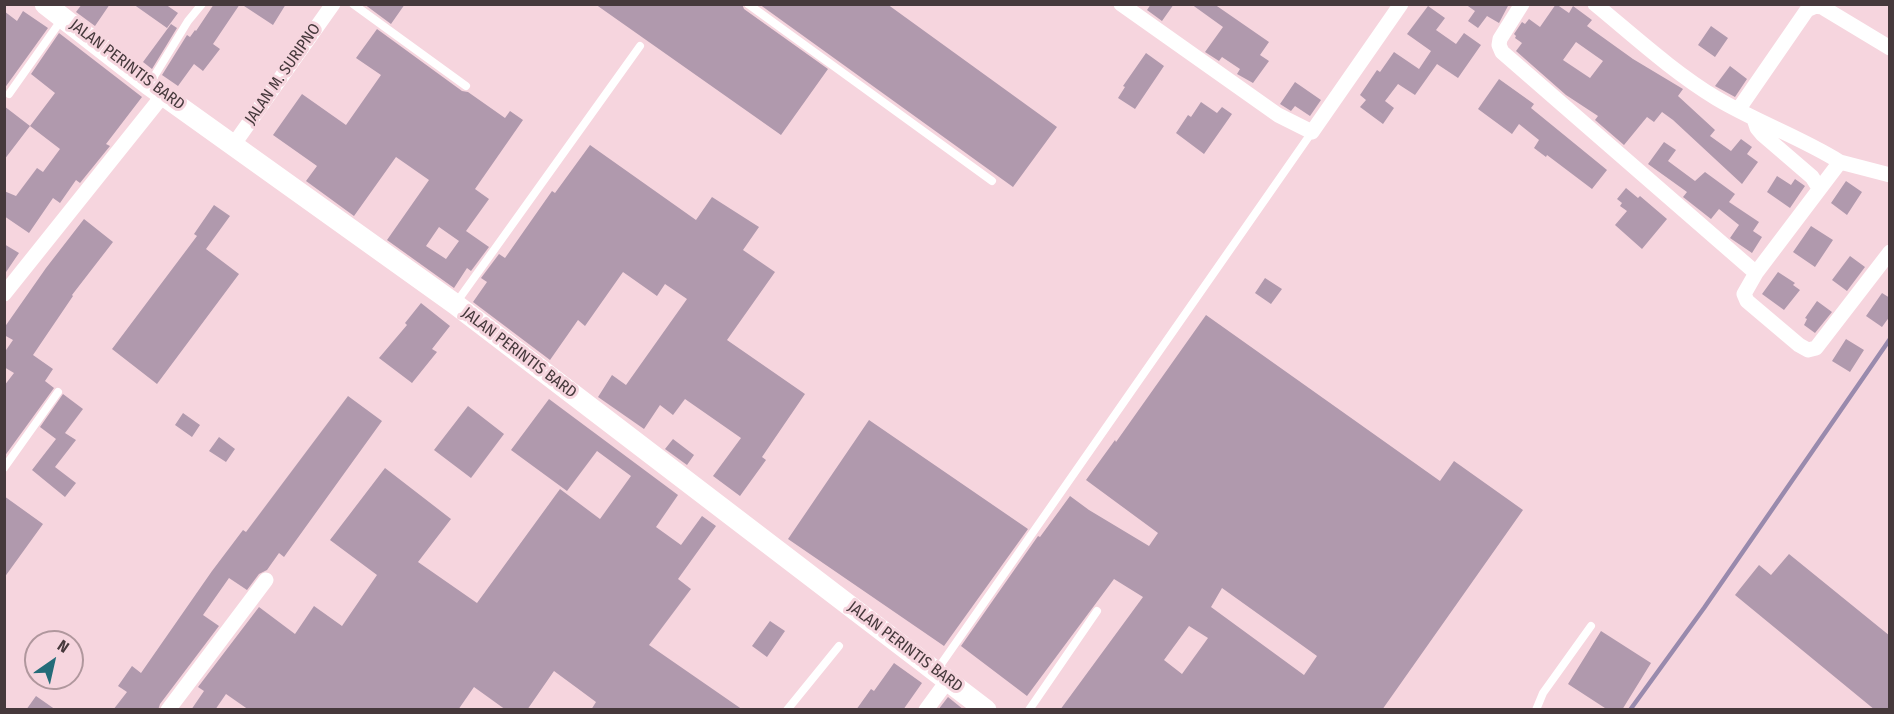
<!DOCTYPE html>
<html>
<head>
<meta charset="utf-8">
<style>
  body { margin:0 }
  #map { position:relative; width:1894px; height:714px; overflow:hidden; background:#f6d5de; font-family:"Fira Sans Condensed",sans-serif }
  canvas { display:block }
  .frame { position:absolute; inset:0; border:6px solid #46393c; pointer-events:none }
  .north { position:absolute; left:24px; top:630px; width:60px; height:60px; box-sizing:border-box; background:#f6d5de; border:2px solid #b0979d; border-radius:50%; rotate:34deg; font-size:16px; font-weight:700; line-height:24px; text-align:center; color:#46393c }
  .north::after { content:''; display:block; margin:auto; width:21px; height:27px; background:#246c79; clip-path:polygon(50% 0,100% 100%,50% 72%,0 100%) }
</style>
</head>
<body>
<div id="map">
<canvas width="1894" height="714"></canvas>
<div class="frame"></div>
<div class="north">N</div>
</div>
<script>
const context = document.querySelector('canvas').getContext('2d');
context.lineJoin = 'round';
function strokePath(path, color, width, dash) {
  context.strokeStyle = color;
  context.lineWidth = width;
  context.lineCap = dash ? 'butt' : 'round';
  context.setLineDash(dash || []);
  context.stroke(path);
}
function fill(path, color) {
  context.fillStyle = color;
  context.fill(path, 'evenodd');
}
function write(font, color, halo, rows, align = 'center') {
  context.font = font + ' "Fira Sans Condensed",sans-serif';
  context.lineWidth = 6;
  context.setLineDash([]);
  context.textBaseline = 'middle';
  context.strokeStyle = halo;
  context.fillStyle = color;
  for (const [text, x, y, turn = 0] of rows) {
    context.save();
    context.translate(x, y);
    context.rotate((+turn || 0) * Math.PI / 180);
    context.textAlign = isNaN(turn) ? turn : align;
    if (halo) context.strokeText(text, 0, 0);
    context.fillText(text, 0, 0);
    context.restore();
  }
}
strokePath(new Path2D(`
  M 1630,710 L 1704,608 L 1890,339`), '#998aad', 4.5);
fill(new Path2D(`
  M 82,4 L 110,4 L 95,26 L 76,12 Z
  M 133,4 L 165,4 L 178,13 L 167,28 Z
  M 214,4 L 240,4 L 213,44 L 220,49 L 203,71 L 194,64 L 178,86 L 162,75 L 187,35 L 190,37 L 195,30 L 196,31 Z
  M 241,4 L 286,4 L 273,25 Z
  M 364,4 L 405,4 L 391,24 Z
  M 595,4 L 742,4 L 744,9 L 828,69 L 781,135 Z
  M 759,4 L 887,4 L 1057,127 L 1013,187 Z
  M 1151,4 L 1174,4 L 1162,21 L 1147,10 Z
  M 1191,4 L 1214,4 L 1269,42 L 1260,55 L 1269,61 L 1253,83 L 1237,74 L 1240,69 L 1222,57 L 1219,61 L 1205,52 L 1223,27 Z
  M 1465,4 L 1509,4 L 1499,23 L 1487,16 L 1478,28 L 1468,21 L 1475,11 Z
  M 1556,4 L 1569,13 L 1573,6 L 1592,20 L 1587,26 L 1633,59 L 1683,89 L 1678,96 L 1715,130 L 1710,136 L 1731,151 L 1741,139 L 1752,147 L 1747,154 L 1758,162 L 1742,184 L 1673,120 L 1662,112 L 1654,122 L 1647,117 L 1624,145 L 1595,120 L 1598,116 L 1566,95 L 1516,51 L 1522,43 L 1515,38 L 1516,36 L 1514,34 L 1522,22 L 1525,24 L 1529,19 L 1540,27 ZM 1576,42 L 1603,61 L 1590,78 L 1563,60 Z
  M 1428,6 L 1445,18 L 1436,30 L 1456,44 L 1464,33 L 1481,45 L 1458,78 L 1437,64 L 1415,95 L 1398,84 L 1385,101 L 1394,108 L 1383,124 L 1360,107 L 1366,100 L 1360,95 L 1377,70 L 1380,72 L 1394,52 L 1419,69 L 1431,51 L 1407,34 Z
  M 4,11 L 17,21 L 23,11 L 48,28 L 4,89 Z
  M 171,24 L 177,28 L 152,69 L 143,62 Z
  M 1711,26 L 1728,38 L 1715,57 L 1698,45 Z
  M 377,29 L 462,91 L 468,92 L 505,118 L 510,111 L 523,120 L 475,189 L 489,199 L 466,231 L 489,247 L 471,271 L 467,268 L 454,288 L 387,240 L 429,180 L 396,157 L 354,216 L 306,181 L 317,166 L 273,135 L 302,94 L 346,125 L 381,75 L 356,58 ZM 439,227 L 459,241 L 446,259 L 426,246 Z
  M 59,33 L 142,97 L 106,144 L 110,146 L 80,183 L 76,180 L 60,203 L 53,198 L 29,233 L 4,216 L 4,191 L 16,196 L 37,168 L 43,172 L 60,149 L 30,126 L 55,93 L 31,74 Z
  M 1146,53 L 1164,66 L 1135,109 L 1118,98 L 1125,87 L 1123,86 Z
  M 1730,66 L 1747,79 L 1735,97 L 1715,86 Z
  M 1499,79 L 1534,104 L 1531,108 L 1607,170 L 1592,189 L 1547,155 L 1546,157 L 1534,148 L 1539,140 L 1519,124 L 1512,134 L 1478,109 Z
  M 1295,82 L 1321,100 L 1310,116 L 1295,106 L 1291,111 L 1280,104 Z
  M 1201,102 L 1217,113 L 1222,107 L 1232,114 L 1204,154 L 1176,133 L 1188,115 L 1191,117 Z
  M 4,106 L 30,126 L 4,160 Z
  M 1664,142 L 1676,150 L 1668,161 L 1695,181 L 1705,172 L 1735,194 L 1729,202 L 1759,222 L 1753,231 L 1762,237 L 1752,253 L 1730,238 L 1739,225 L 1719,209 L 1711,219 L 1683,197 L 1687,192 L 1648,164 Z
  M 590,145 L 696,220 L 712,197 L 759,227 L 743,250 L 775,272 L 727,340 L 805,394 L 762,457 L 766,460 L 740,496 L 713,476 L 741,438 L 685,399 L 673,415 L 660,405 L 644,429 L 598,397 L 612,375 L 626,385 L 687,299 L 665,284 L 657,296 L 623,272 L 585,326 L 578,320 L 550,360 L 473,302 L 487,282 L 481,278 L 499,254 L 505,258 L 552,191 L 555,193 Z
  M 1777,176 L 1791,185 L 1795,179 L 1805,186 L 1790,208 L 1767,192 Z
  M 1846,181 L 1862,192 L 1847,215 L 1831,203 Z
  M 1626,188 L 1638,198 L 1640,196 L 1667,219 L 1642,249 L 1615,225 L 1627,211 L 1620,206 L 1622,203 L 1617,199 Z
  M 214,205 L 230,216 L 206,249 L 239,274 L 157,384 L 112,349 L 197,236 L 194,234 Z
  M 84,219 L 113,242 L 72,295 L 73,296 L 33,355 L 53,369 L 45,381 L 54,388 L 4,457 L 4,386 L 14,373 L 4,367 L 4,353 L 13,340 L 4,335 L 4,328 L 46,268 Z
  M 1811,226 L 1833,240 L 1815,267 L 1793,252 Z
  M 4,244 L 19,253 L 4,275 Z
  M 1850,256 L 1865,267 L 1847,291 L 1832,280 Z
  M 1778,272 L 1795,283 L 1793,285 L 1800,290 L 1784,310 L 1762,294 Z
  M 1265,278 L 1282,289 L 1271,304 L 1255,293 Z
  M 1882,293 L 1890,298 L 1890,316 L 1882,327 L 1866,316 Z
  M 1817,301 L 1832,312 L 1815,333 L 1804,325 L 1807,319 L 1805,318 Z
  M 421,303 L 450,326 L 432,349 L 437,352 L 412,383 L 379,358 L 407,325 L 405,323 Z
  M 1206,315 L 1440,481 L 1454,461 L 1523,510 L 1382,710 L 1060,710 L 1143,597 L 1114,579 L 1027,696 L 961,646 L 1038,536 L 1040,537 L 1070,496 L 1089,510 L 1149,546 L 1158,533 L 1086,480 L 1115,440 L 1116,442 ZM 1222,588 L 1317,656 L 1304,675 L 1211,607 ZM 1189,626 L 1208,638 L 1182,674 L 1164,660 Z
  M 1846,339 L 1864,350 L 1850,372 L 1832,361 Z
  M 63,394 L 83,409 L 65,433 L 76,440 L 55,467 L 76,483 L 65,497 L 32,470 L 56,439 L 40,427 Z
  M 348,396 L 382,421 L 284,557 L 279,553 L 267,570 L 259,574 L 247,590 L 229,578 L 203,615 L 219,626 L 160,704 L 158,710 L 113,710 L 127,692 L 118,686 L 132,666 L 141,673 L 212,571 L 243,530 L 246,532 Z
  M 549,399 L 678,495 L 656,527 L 681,545 L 702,516 L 716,526 L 678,579 L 691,589 L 649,645 L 743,710 L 591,710 L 596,702 L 554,671 L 527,710 L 506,710 L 474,687 L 458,710 L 249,710 L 226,694 L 215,710 L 191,710 L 204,691 L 198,687 L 259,607 L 295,634 L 314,606 L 342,626 L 377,575 L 330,540 L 385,468 L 451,519 L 418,562 L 477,603 L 560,489 L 600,519 L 631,476 L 597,451 L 567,491 L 511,450 Z
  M 468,406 L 504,434 L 471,478 L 434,450 Z
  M 183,413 L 200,425 L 192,437 L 175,425 Z
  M 869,420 L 1028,529 L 944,646 L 788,539 Z
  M 219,437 L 235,449 L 226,462 L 209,451 Z
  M 673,439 L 694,455 L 687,465 L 665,449 Z
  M 4,496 L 43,524 L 4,578 Z
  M 1789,554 L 1890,636 L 1890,710 L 1875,710 L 1735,595 L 1759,565 L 1771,575 Z
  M 770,621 L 785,631 L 767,657 L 752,646 Z
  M 1601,631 L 1651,663 L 1622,710 L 1608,710 L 1568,684 Z
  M 894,663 L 922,683 L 903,710 L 856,710 L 871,689 L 874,691 Z
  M 36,696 L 56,710 L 26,710 Z
  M 948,697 L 964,710 L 938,710 Z`), '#b099ad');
strokePath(new Path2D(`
  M 353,4 L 466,86
  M 748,4 L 992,181
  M 150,83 L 188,21 L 202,4
  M 9,94 L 62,19
  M 456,303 L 640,46
  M 4,468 L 58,392
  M 937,670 L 1312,132
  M 787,710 L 839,646
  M 1029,710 L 1097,611
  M 1536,710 L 1543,693 L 1591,626`), '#fff', 8);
strokePath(new Path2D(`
  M 1121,4 L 1278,115 L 1312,132 L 1401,4
  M 1522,4 L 1500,39 L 1499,45 L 1502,52 L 1756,273
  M 1595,4 C 1634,36 1673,72 1716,98 C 1756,122 1800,137 1840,162
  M 1738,110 L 1807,10 L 1816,6 L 1822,7 L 1890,48
  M 1754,119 L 1757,128 L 1762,134 L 1812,177 L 1819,188
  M 234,144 L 333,4
  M 1890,175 L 1840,162 L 1756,273 L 1744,294 L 1747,301 L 1799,345 L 1808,350 L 1816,348 L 1890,252
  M 4,294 L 164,94
  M 168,710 L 266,580
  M 926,710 L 948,680`), '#fff', 15);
strokePath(new Path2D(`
  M 45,4 L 149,85 L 455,304 L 986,710`), '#fff', 21);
write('16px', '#46393c', '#f6d5de', [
  ["JALAN PERINTIS BARD",127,65,37],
  ["JALAN M. SURIPNO",283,74,-55],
  ["JALAN PERINTIS BARD",519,353,37],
  ["JALAN PERINTIS BARD",905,647,37]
]);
</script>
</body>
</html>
